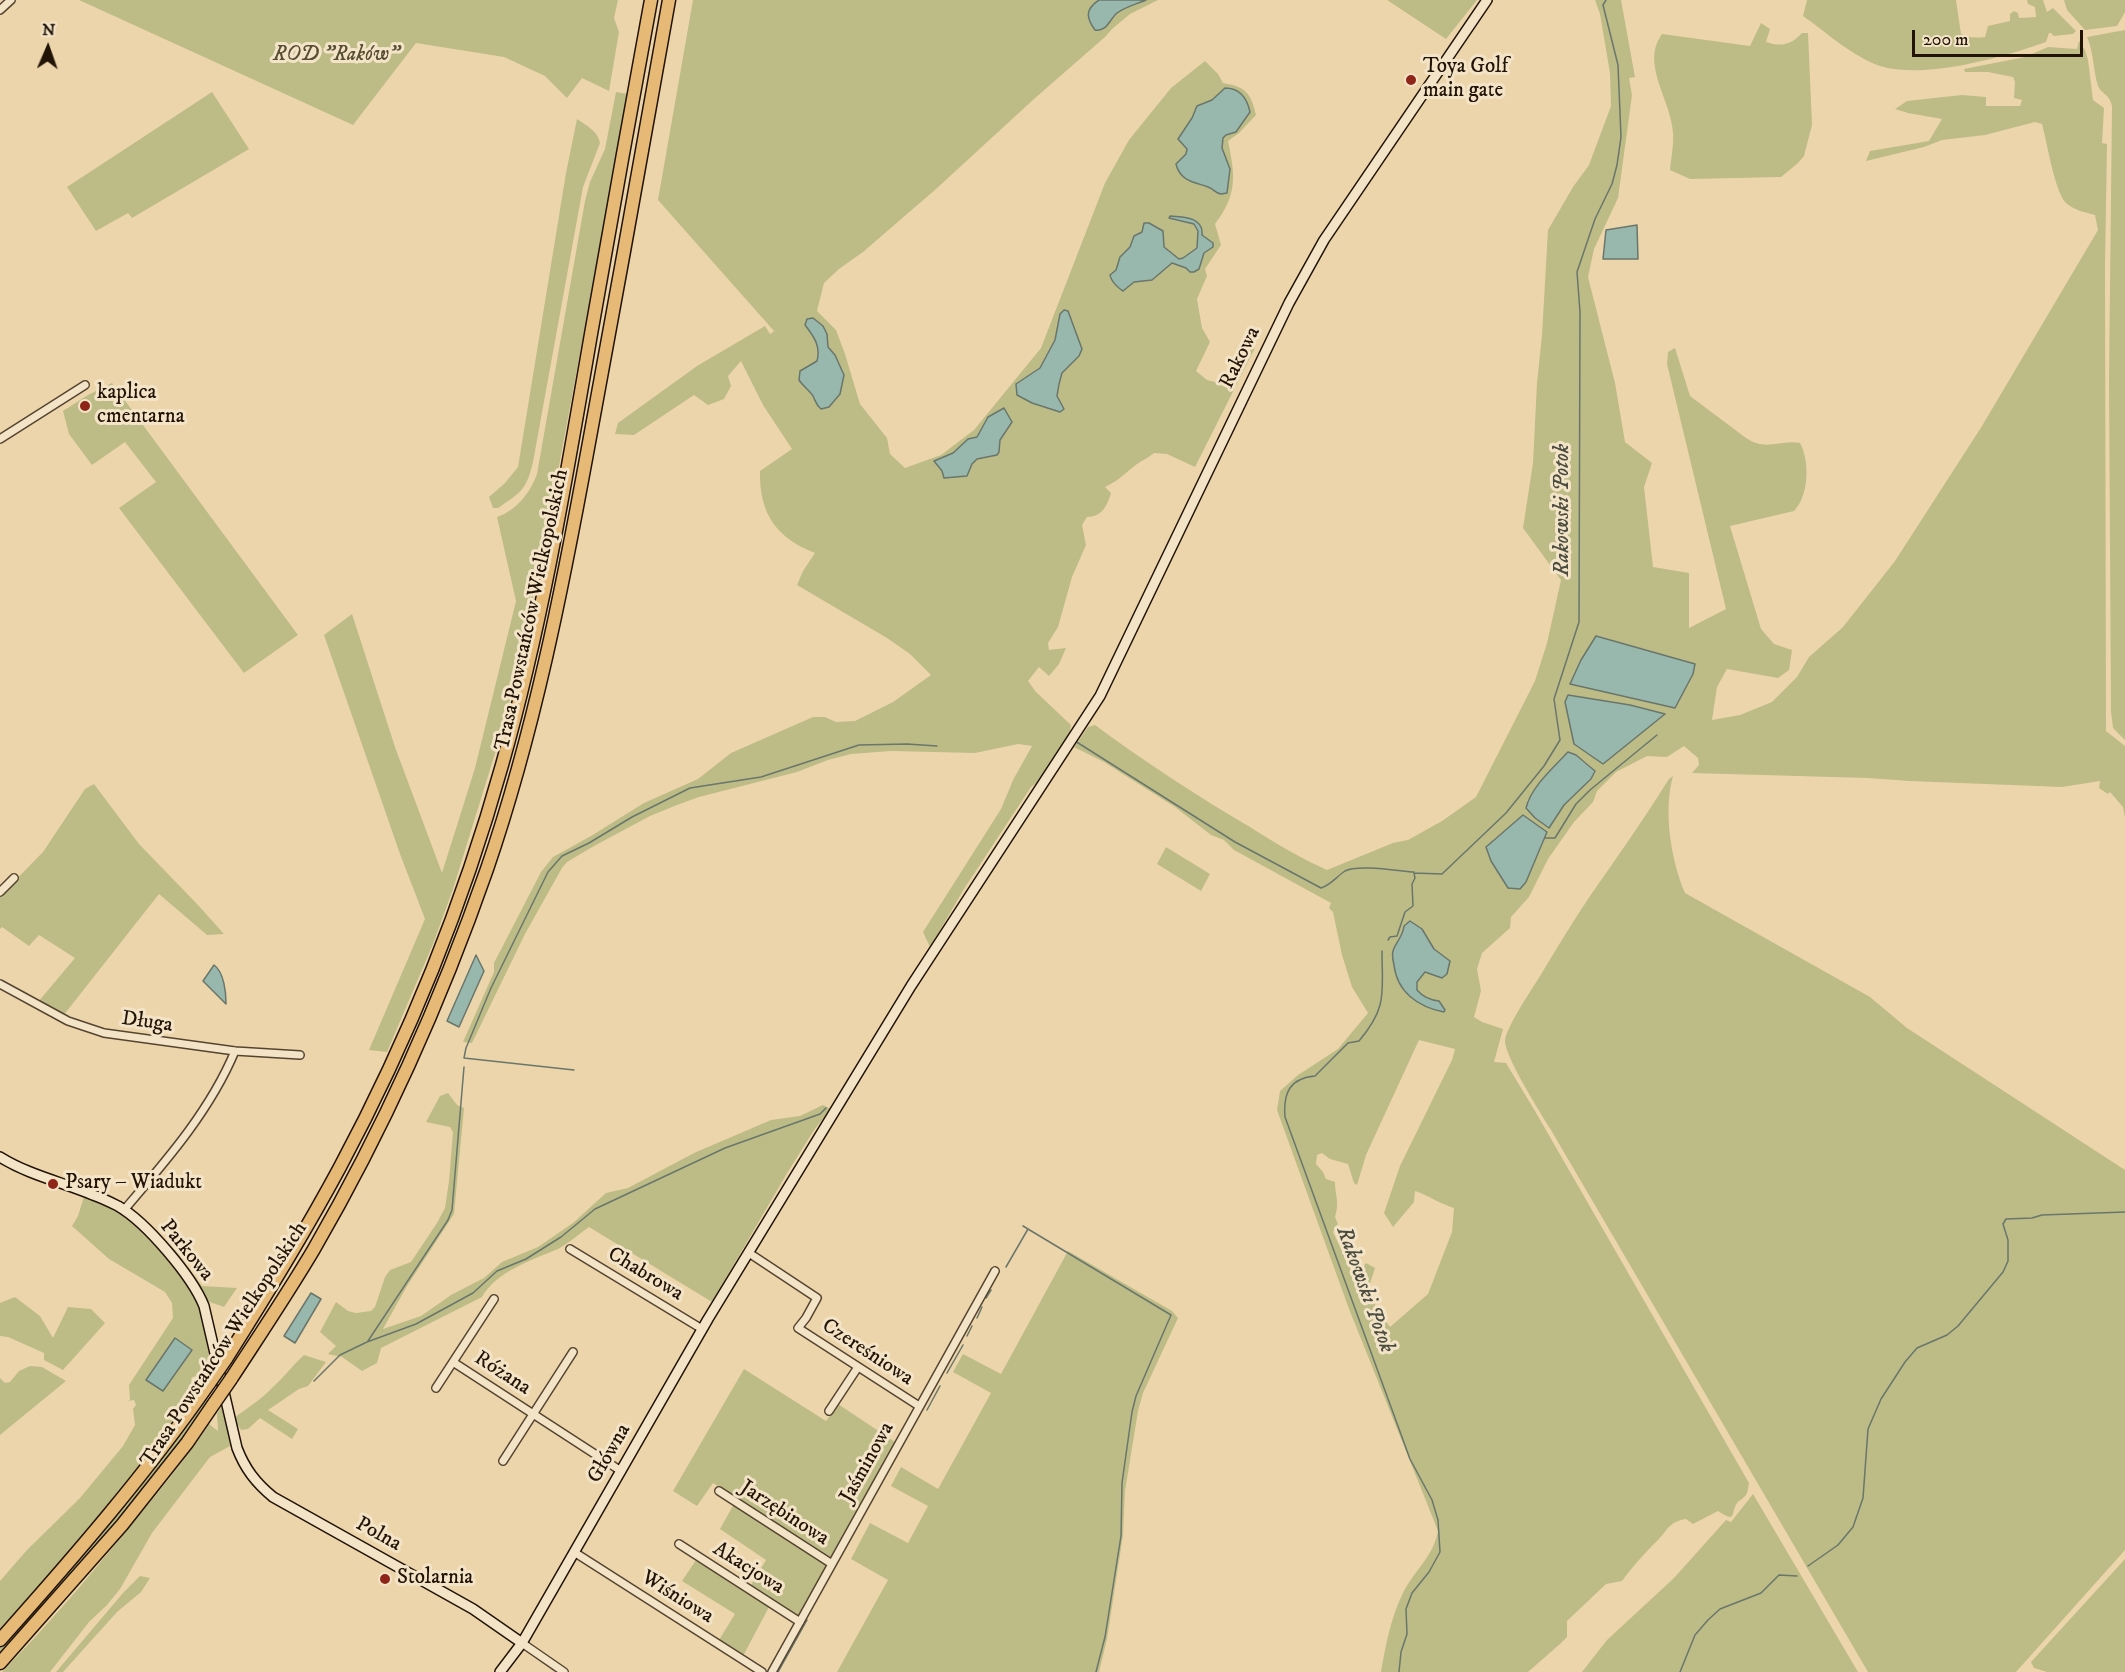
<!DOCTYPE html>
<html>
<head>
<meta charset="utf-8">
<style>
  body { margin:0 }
  #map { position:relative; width:2125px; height:1672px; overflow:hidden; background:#edd5ab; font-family:"IM FELL DW Pica",serif }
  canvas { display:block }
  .north { position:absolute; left:18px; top:18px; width:60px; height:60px; -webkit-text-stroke:4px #f3e4c8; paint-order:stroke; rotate:2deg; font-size:16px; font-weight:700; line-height:24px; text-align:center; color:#221307 }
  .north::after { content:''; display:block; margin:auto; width:21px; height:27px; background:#221307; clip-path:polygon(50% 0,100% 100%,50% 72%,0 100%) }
  .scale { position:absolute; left:1912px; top:30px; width:171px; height:27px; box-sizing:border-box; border:3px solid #221307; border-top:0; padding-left:8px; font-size:18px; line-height:21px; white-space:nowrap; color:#221307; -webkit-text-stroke:4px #f3e4c8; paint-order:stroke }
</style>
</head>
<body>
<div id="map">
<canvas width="2125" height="1672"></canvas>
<div class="north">N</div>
<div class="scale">200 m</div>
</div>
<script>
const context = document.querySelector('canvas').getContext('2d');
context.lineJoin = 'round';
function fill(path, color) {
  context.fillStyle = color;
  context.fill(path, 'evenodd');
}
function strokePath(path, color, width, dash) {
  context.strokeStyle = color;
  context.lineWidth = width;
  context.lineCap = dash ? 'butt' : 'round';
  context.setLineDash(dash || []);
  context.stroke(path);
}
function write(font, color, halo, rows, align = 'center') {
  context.font = font + ' "IM FELL DW Pica",serif';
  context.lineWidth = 6;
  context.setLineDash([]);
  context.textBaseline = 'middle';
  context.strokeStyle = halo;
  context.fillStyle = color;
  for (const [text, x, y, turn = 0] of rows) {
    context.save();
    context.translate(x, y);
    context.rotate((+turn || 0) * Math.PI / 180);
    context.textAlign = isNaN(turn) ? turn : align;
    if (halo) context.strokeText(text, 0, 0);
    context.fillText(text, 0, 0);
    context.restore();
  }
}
fill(new Path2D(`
  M 79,0 L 618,0 L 614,18 L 619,32 L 609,91 L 582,78 L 567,98 L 545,76 L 504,57 L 416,43 L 353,125 Z
  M 693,0 L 1158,0 L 1130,14 L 1112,29 L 1105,37 L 1034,99 L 936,189 L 863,252 L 839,269 L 824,283 L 817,311 L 836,330 L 845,354 L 860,404 L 887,438 L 890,454 L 905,468 L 941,455 L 974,430 L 1041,348 L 1105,183 L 1129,140 L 1171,88 L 1205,61 L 1218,74 L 1223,83 C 1246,87 1251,93 1256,115 L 1239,133 L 1228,141 C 1235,175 1238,194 1215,224 L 1221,245 L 1205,269 L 1207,276 L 1197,299 L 1202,328 L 1210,342 L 1196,371 L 1207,380 L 1219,383 L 1249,346 L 1255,348 L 1195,467 L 1167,454 L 1154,453 C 1147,459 1140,461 1133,467 C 1122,476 1119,480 1105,487 L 1111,493 C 1107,506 1102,517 1087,517 L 1082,525 L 1086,545 L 1072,577 L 1058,627 L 1048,643 L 1049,650 L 1066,648 L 1059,664 L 1049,676 L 1039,667 L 1028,681 L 1036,692 L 1071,725 L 1069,737 L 1040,781 L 1031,787 L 964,889 L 930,947 L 923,932 L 1001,809 L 1013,780 L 1032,746 L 1018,744 L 975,753 L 891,751 L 851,754 L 828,760 L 797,772 L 699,797 L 677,805 L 650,816 L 594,846 L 567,862 L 562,868 L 525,934 L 472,1043 L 463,1042 L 494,972 L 494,963 L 541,872 L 553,857 L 591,836 L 644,803 L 698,779 L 731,753 L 813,717 L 825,717 L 836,722 L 855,721 L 893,702 L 931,675 L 910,654 L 887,638 L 797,585 L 803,571 L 815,553 C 776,538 759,513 760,471 L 792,449 L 763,405 L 741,361 L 728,376 L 731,386 L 724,399 L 708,405 L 694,395 L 634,435 L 615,434 L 618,423 L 697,366 L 765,326 L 770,334 L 776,330 L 774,331 L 658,200 Z
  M 1387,0 L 1477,0 L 1446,39 Z
  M 1595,0 L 1621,0 L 1635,77 L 1629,78 L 1632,95 L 1618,198 L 1594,249 L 1588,277 L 1615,383 L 1625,442 L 1652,463 L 1644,487 L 1653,567 L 1689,573 L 1689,628 L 1726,609 L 1667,364 L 1668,352 L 1675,348 L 1690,396 L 1746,438 C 1767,452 1780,439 1800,443 C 1810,461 1809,496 1794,511 L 1730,526 L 1761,629 L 1774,644 L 1792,650 L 1789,670 L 1778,678 L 1727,669 L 1717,687 L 1712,720 L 1740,715 L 1772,702 L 1797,677 L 1809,657 L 1843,627 L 1895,561 L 1982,426 L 2098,230 L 2095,215 C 2084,212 2073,210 2065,202 C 2054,188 2047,142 2042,124 L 2035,122 L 1985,135 L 1942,140 L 1924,147 L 1866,161 L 1870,151 L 1929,141 L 1942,119 L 1908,113 L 1895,109 L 1907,101 L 1962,95 L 1986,97 L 1986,106 L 2020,106 L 2022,100 L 2014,98 L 2015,82 L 2013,77 L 1988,72 L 1965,72 L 1964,69 L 2025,57 L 2048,47 L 2077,49 L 2079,41 L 2085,50 L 2088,60 L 2093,100 L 2104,108 L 2102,143 L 2107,144 L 2105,267 L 2106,731 L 2125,746 L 2125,818 L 2123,807 L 2110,792 L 2108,794 L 2099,788 L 2100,781 L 2062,787 L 1909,781 L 1868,778 L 1692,773 L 1699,765 L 1698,758 L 1684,746 L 1667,757 L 1647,756 L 1616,772 L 1597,791 L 1593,802 L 1574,822 L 1548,859 L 1529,897 L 1511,917 L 1510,928 L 1482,953 L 1477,969 L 1481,991 L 1474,1017 L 1482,1022 L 1503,1029 L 1494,1062 L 1506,1063 L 1535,1111 L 1749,1483 C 1748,1488 1748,1494 1744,1497 C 1742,1500 1739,1500 1737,1503 C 1730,1515 1737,1523 1718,1511 L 1693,1524 L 1686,1519 C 1668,1522 1668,1530 1657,1541 C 1644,1554 1633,1566 1622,1581 L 1606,1584 L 1567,1621 L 1567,1637 L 1560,1644 L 1528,1672 L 1381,1672 C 1385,1648 1391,1617 1402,1595 C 1413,1571 1433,1558 1438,1531 L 1349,1309 L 1277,1110 L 1280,1091 L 1298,1075 L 1338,1049 L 1368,1013 L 1352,987 L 1342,955 L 1333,912 L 1329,908 L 1331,903 L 1234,850 L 1224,840 L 1211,835 L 1175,807 L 1104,762 L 1074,747 L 1088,727 L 1095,725 C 1145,762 1197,796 1250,827 C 1275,843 1300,858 1327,870 L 1393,843 L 1408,840 L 1442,821 L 1476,797 L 1535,681 L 1547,643 L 1561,580 L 1523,528 L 1533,463 L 1537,383 L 1542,335 L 1548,230 L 1573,187 L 1589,165 L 1611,106 L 1610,73 L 1600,14 ZM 1568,752 C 1579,756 1587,762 1595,771 L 1591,780 L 1564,805 L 1527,801 L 1542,781 ZM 1523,815 L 1544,841 L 1526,882 L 1493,840 ZM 1419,1040 L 1455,1049 L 1452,1060 L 1400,1166 L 1384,1213 L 1393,1227 L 1414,1202 L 1415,1191 C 1430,1196 1440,1204 1454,1208 L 1452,1232 L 1428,1294 L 1390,1327 L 1377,1309 L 1368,1290 L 1375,1268 L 1366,1263 L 1358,1273 L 1352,1272 L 1333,1232 L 1338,1224 L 1335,1217 C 1340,1201 1335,1196 1335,1182 L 1326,1179 L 1323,1172 L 1316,1164 L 1317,1155 L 1322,1153 L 1330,1159 L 1348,1164 L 1354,1183 L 1357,1185 L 1366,1155 Z
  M 1807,0 L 1956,0 L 1961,34 C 1968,38 1977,38 1985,37 L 1988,26 L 2010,21 L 2010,14 L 2014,11 L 2018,13 L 2019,18 L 2036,17 L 2035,7 L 2028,4 L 2027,0 L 2043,0 L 2047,12 L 2053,8 L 2076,31 L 2073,34 L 2054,36 L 2051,33 L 2049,33 L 2046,42 C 2004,57 1924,80 1880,66 C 1852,56 1827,33 1803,16 Z
  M 2064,0 L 2125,0 L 2125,12 L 2117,26 L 2085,30 L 2067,10 Z
  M 1761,23 L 1770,29 L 1766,42 C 1781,47 1791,45 1802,33 L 1808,33 L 1812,125 L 1804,156 L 1798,163 L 1781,177 L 1690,179 L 1670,170 C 1671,158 1674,145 1673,133 C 1671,99 1640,64 1662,34 L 1750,46 Z
  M 2125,30 L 2125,740 L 2113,728 L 2111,712 L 2109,379 L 2112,106 C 2109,93 2102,95 2098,86 C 2093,70 2094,53 2087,37 Z
  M 212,92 L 249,149 L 132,218 L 128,213 L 96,231 L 67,187 Z
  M 616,92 L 628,94 L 549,520 L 518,669 L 497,747 L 453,889 L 433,944 L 387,1052 L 369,1050 L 425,919 L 400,854 L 324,635 L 352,614 L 395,747 L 442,873 L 475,768 L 516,601 L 497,517 C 517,510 530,493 537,474 L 585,201 L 590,182 L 605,149 Z
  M 577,119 C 587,126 598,131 600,143 L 583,187 L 533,462 C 526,491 521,492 498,508 L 493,508 L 489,497 L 505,483 L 518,467 L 566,173 Z
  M 112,383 L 298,635 L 244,673 L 119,508 L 156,482 L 125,442 L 92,465 L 69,434 L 63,411 L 88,395 Z
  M 1673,776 C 1663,811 1671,860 1685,893 L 1870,997 L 1907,1028 L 2125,1170 L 2125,1550 L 2016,1672 L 1868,1672 L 1551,1130 C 1541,1114 1505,1057 1505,1041 C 1505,1030 1529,993 1537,981 C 1554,953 1571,924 1590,896 C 1617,857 1644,819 1669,779 Z
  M 94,784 L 139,844 L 198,905 L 224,934 L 207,935 L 159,894 L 63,1016 L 38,1002 L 75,958 L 39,935 L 29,946 L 2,927 L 0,929 L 0,896 L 43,852 L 85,789 Z
  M 1166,847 L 1210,874 L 1201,891 L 1157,864 Z
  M 448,1093 L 457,1105 L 464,1108 L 454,1214 L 407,1286 L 383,1329 L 421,1316 L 451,1295 L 484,1278 L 502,1262 L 538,1247 L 573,1223 L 606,1193 L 628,1188 L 694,1153 L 771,1120 L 800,1116 L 823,1105 L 829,1108 L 829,1111 L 814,1130 L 786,1175 L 712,1302 L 589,1227 C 579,1234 569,1243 558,1249 C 532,1260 497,1271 482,1297 L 381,1348 L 377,1363 L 362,1371 L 342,1357 L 328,1354 L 336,1346 L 320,1332 L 336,1302 L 348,1311 L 356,1313 L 371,1311 L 375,1307 L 385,1277 L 390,1270 L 411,1262 L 437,1223 L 445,1208 L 449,1181 L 453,1132 L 450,1127 L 426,1122 L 440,1096 Z
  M 86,1190 L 108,1199 L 163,1243 L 175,1250 L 202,1286 L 237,1288 L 224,1307 L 198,1298 L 215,1363 L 208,1374 L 192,1377 L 191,1380 L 200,1386 L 110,1506 L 0,1633 L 0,1581 L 27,1550 L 80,1498 L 123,1446 L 135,1425 L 133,1409 L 136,1405 L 134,1400 L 127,1401 L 130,1400 L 129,1385 L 173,1318 L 172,1303 L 165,1292 L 109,1259 L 72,1226 L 78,1216 Z
  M 1068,1251 L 1172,1311 L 1178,1318 L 1143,1393 L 1138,1411 L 1125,1491 L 1123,1535 L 1107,1639 L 1099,1672 L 837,1672 L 888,1580 L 851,1559 L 870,1523 L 908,1543 L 928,1506 L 891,1486 L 901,1467 L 938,1489 L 991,1393 L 953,1372 L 963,1354 L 1001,1374 Z
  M 15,1297 L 40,1316 L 53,1338 L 68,1307 L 91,1309 L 105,1323 L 63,1370 L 44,1360 L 44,1353 L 8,1337 L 0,1336 L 0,1303 Z
  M 304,1355 L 326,1362 L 308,1386 L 299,1389 L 268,1410 L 298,1429 L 292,1439 L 260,1418 L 248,1429 L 241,1430 L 234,1418 C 247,1408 262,1399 273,1387 C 284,1377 293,1365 304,1355 Z
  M 30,1366 L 42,1367 L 66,1381 L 0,1435 L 0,1378 L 5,1383 L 10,1382 L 19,1371 Z
  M 744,1369 L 826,1421 L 838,1404 L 895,1442 L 832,1558 L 713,1483 L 697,1506 L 673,1491 Z
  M 206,1395 L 209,1405 L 127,1514 L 0,1657 L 0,1648 L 52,1589 Z
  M 223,1404 L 232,1445 L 210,1457 L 152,1533 L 120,1589 L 107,1605 L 89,1622 L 50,1672 L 2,1672 C 47,1626 89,1577 130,1526 C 158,1493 185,1460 209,1424 L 218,1431 L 217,1414 Z
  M 1753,1494 L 1858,1672 L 1582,1672 L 1607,1640 L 1674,1578 L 1726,1520 L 1731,1522 Z
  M 734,1504 L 828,1564 L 800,1616 L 751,1585 L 766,1560 L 720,1529 Z
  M 2125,1559 L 2125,1672 L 2047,1672 L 2034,1668 L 2031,1662 Z
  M 696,1560 L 769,1607 L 743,1656 L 719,1640 L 735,1614 L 682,1581 Z
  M 140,1576 L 150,1578 L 141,1592 L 117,1612 L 63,1672 L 56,1672 L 123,1593 Z`), '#bdbc86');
const water = new Path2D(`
  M 1099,0 L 1146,0 C 1137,4 1125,7 1117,13 C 1109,20 1107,32 1095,30 C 1086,18 1085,9 1099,0 Z
  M 1225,88 C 1239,88 1247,98 1250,112 L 1236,132 L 1226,135 L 1223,138 L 1222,148 L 1230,169 L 1227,193 L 1221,194 C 1215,193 1214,189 1208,187 C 1194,182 1180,181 1176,164 L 1186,154 L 1187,149 L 1178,139 L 1192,118 L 1197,106 L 1212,100 Z
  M 1170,216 C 1183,217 1204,217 1202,235 L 1213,243 L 1213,247 L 1204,253 L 1199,269 L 1194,272 L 1190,272 L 1186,268 L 1172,263 L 1152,280 L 1134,282 L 1123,291 C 1118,288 1111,281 1110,275 L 1116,270 L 1120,257 L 1130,247 L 1134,236 L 1142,232 L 1144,223 L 1149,223 L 1163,231 L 1164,247 L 1179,259 L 1183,258 L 1197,248 L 1198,231 L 1194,224 L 1169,218 Z
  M 1637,225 L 1638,259 L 1603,259 L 1606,230 Z
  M 1064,310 L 1068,311 L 1082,349 L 1079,356 L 1062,373 L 1059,384 L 1057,396 L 1064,409 L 1060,412 L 1032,403 L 1017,395 L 1016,384 L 1040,368 L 1055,340 L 1060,314 Z
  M 813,318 L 823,326 L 827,334 L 828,347 L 835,355 L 844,375 L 840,394 L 829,407 L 821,409 C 816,405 816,402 813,396 C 809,390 803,386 799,380 L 800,371 L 817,361 C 821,346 814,337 805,325 L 807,319 Z
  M 1004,408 L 1012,422 L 1000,440 L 999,452 L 997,455 L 977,459 L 972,464 L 967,476 L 944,478 L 942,471 L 934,461 L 953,453 L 968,439 L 977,437 L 988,417 Z
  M 1596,636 L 1695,664 L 1693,674 L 1675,708 L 1570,684 L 1581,660 Z
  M 1568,695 L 1630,705 L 1665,714 L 1603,764 L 1574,744 L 1565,702 Z
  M 1568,752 L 1576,755 L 1595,771 L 1591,779 L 1564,805 L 1549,828 L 1535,818 L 1526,808 C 1531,787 1553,768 1568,752 Z
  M 1523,815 L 1547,832 L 1526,882 L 1520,889 L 1508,888 L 1491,861 L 1486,847 Z
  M 1410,921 L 1422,929 L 1434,949 L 1450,961 L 1447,974 L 1442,978 L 1425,972 L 1417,982 L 1417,990 C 1423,997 1429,1000 1439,1001 L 1445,1010 L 1444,1012 C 1418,1007 1397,992 1394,965 C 1393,961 1392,955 1393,951 C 1395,943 1403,937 1404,926 Z
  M 476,955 L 484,971 L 459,1027 L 447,1021 Z
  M 214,965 C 224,972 226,992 226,1004 L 203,981 Z
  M 311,1293 L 321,1299 L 295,1343 L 284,1336 Z
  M 175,1338 L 192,1350 L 163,1391 L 146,1380 Z`);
fill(water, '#99b8ad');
strokePath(water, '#69766b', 1.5);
strokePath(new Path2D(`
  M 1075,741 L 1235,842 L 1321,888 C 1331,885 1336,877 1345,871 C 1357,864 1399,871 1414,872
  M 1545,838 L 1555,838 L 1576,804 L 1590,790 L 1657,735
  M 1388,940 L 1390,937 L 1397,936 L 1405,912 L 1413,906 L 1412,884 L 1415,878 L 1414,873 L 1442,874 L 1506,813 L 1544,766 L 1560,740 L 1554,699 L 1579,622 L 1580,312 L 1577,272 L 1595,219 L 1612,184 L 1617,165 L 1621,137 L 1618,65 L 1603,5 L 1606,0
  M 1382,951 C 1382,992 1388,1007 1359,1041 L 1348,1043 L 1315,1076 C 1290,1078 1283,1093 1285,1117 L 1410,1459 L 1432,1500 L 1438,1520 L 1440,1552 L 1429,1572 L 1412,1593 L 1406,1609 L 1407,1634 L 1401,1652 L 1399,1672
  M 574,1070 L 464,1058 L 466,1048 L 491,988 L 548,872 L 562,856 L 589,843 L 632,817 L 690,788 L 761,777 L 859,745 L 907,744 L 937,746
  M 1023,1226 L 1171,1315 L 1136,1396 L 1132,1412 L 1122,1483 L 1121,1536 L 1105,1637 L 1096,1672
  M 1006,1267 L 1028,1229
  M 986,1298 L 991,1290
  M 977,1318 L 982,1307
  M 967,1336 L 972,1326
  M 368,1341 L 448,1220 L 452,1210 L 464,1067
  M 947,1373 L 963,1345
  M 314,1381 L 340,1355 L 367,1342 L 416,1324 L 473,1293 L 497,1271 L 526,1259 L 561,1237 L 595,1209 L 725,1148 L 820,1114 L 826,1108
  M 927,1410 L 940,1386
  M 1808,1566 L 1838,1545 L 1853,1527 L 1863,1498 L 1868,1429 L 1881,1399 L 1905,1362 L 1917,1348 L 1947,1335 L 1958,1326 L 2003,1272 L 2008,1261 L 2008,1240 L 2003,1224 L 2006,1219 L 2032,1218 L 2042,1215 L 2125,1212
  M 778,1672 L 807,1620
  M 1680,1672 L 1695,1635 L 1708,1620 L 1720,1609 L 1761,1593 L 1779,1575 L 1797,1576`), '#69766b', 1.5);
const street = new Path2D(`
  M 0,10 L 11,0
  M 0,439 L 85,385
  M 0,892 L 14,878
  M 0,984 L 68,1021 L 104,1033 L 235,1051 L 300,1055
  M 124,1210 C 166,1161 210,1111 235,1051
  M 570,1249 L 702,1329
  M 749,1253 L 817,1298 L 806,1318 L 798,1328 L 919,1406
  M 453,1362 L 621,1471
  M 436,1388 L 494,1299
  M 829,1411 L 858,1367
  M 503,1461 L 573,1352
  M 719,1491 L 832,1564
  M 679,1544 L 800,1622
  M 574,1552 L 762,1672
  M 522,1643 L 564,1672
  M 772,1672 L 995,1271`);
const secondary = new Path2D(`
  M 0,1157 C 29,1175 62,1182 93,1195 C 102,1198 110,1202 118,1206 C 146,1222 192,1276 204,1306 L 237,1448 C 245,1469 256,1483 273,1497 L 473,1609 L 522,1643
  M 500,1672 L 522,1643 L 708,1319 L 911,986 L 1100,696 L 1289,303 L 1324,240 L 1487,0`);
const highway = new Path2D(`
  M 226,1359 C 266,1296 305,1232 340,1167 C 408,1040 463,904 502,765 C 542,624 566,479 591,334 C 610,223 631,111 651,0
  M 231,1379 C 259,1336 288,1293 314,1249 C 384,1128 441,1001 487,869 C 534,732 562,590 588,448 C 616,299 642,149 669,0
  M 0,1640 C 74,1557 146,1474 210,1382
  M 0,1663 L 122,1525 L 187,1443 L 215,1402`);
strokePath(street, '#554430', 10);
strokePath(secondary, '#221307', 12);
strokePath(highway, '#221307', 15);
strokePath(street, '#f3e4c8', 7);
strokePath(secondary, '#f3e4c8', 9);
strokePath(highway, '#e6ba76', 12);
const highwayBridge = new Path2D(`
  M 210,1382 L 226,1359
  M 215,1402 L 231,1379`);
strokePath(highwayBridge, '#221307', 15, []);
strokePath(highwayBridge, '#e6ba76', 12);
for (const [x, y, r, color] of [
  [1411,80,6,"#8f2418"],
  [85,406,6,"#8f2418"],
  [53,1184,6,"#8f2418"],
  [385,1579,6,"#8f2418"]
]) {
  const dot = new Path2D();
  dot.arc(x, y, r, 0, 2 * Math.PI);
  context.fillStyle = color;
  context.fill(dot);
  strokePath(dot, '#f3e4c8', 2);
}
write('italic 21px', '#584e33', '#f3e4c8', [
  ["ROD \"Raków\"",336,56]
]);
write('21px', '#221307', '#f3e4c8', [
  ["Toya Golf",1423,68],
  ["main gate",1423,92],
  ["kaplica",97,394],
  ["cmentarna",97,418],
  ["Psary – Wiadukt",65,1184],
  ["Stolarnia",397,1579]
], 'left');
write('21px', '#221307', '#f3e4c8', [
  ["Rakowa",1241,358,-64],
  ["Trasa Powstańców Wielkopolskich",533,610,-78],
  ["Długa",147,1023,8],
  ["Parkowa",186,1251,51],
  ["Chabrowa",645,1275,31],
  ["Trasa Powstańców Wielkopolskich",225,1345,-57],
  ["Czereśniowa",867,1353,33],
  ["Różana",502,1374,33],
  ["Główna",610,1454,-60],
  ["Jaśminowa",868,1463,-61],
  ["Jarzębinowa",784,1514,33],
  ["Polna",378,1535,29],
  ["Akacjowa",748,1569,32],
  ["Wiśniowa",677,1598,32]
]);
write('italic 22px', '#4c4d41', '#f3e4c8', [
  ["Rakowski Potok",1563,510,-90],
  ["Rakowski Potok",1364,1290,70]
]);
</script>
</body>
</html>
